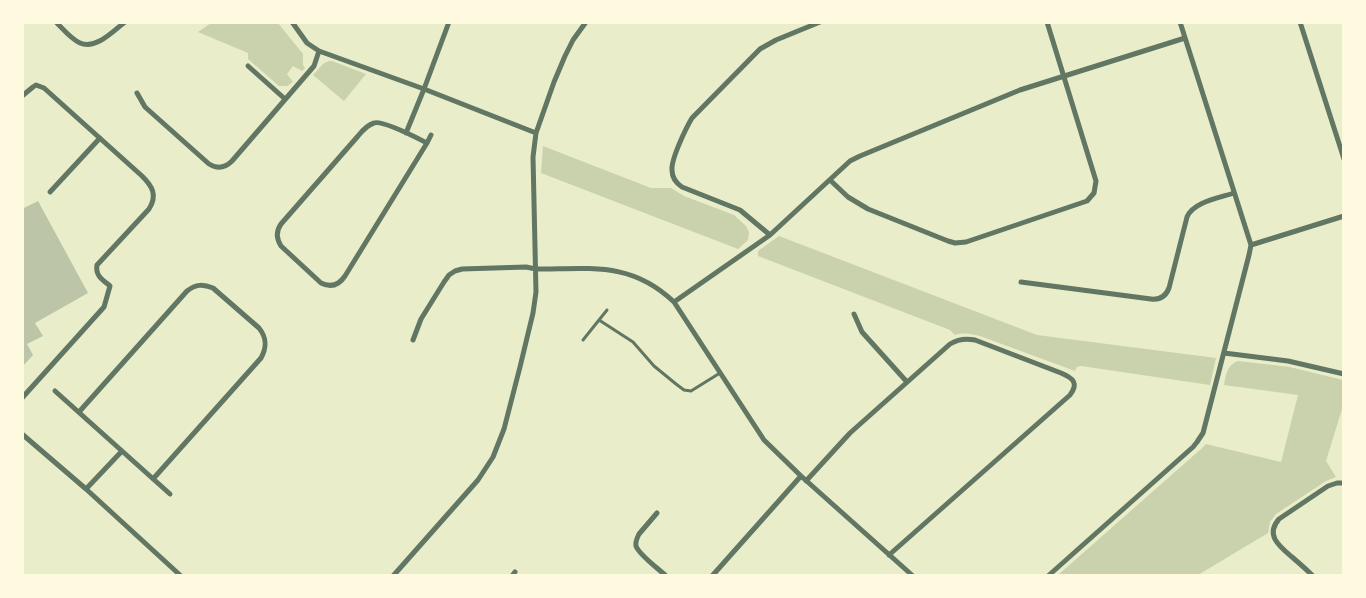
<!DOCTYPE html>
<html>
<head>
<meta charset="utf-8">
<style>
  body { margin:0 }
  #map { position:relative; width:1366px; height:598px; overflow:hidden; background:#e9edc9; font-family:"Varela Round",sans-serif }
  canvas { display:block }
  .frame { position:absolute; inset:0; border:24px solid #fefae0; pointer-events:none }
</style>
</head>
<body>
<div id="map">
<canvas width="1366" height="598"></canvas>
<div class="frame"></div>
</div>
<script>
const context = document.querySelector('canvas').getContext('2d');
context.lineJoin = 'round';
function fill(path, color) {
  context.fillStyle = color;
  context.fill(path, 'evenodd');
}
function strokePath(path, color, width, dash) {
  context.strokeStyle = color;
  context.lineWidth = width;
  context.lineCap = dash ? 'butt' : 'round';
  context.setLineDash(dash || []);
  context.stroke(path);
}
fill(new Path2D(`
  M 211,23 L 278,23 L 303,54 L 303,65 L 305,68 L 302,71 L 293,66 L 287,74 L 293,82 L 287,86 L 279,86 L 248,59 L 248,53 L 198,32 Z
  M 329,61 L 332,61 L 366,74 L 344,101 L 313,75 L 323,64 Z
  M 543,146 L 651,188 L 671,188 L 684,196 L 734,215 L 746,226 L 749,232 L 748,240 L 738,249 L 541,173 Z
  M 779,236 L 1037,335 L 1216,358 L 1210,385 L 1081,366 L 1077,367 L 1075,371 L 980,336 C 971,334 964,332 955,335 L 950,330 L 758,256 L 758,251 Z
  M 1238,361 L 1290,367 L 1343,380 L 1343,406 L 1326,461 L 1336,477 L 1326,481 L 1276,514 L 1270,522 L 1268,533 L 1198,575 L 1058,575 L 1201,449 L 1206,444 L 1281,462 L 1298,395 L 1224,385 C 1226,374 1227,365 1238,361 Z`), '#cad2ad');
fill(new Path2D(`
  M 38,201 L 88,293 L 35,323 L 43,336 L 27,344 L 33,355 L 22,367 L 22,209 Z`), '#bcc5a7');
strokePath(new Path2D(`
  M 599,320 L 633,342 L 654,366 L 676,384 L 684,390 L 691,391 L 720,373
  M 583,340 L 607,310`), '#617663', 3);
strokePath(new Path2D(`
  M 56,22 C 63,29 71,39 80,43 C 96,50 113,31 125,22
  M 292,22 L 307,43 L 319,51 L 424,89 L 536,133
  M 1300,22 L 1344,159
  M 248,66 L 285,99
  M 137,93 L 145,107 L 209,164 C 217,169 225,168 232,161 L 314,66 L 319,51
  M 22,96 L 33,87 L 36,85 L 44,88 L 142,176 C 152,186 158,195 149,209 L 97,265 C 95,276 103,280 110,286 L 104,307 L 22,398
  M 406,133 L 424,89 L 449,22
  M 427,143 C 417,138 383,120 374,123 C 367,125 362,131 358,136 L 281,224 C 276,231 276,238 281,246 L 321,283 C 331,288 339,285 345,276 L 427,143 L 431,135
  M 830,180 L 848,197 L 868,209 L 948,241 L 955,243 L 966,242 L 1087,201 L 1094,193 L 1096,181 L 1047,22
  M 50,192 L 100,138
  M 770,235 L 740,210 L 682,187 C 676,183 672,177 672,170 C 671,159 686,128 692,118 L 760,49 L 776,40 L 820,22
  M 1251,245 L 1344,216
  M 1021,282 L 1151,299 C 1160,300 1166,296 1169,288 L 1187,217 C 1193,202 1219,198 1234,193
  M 674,302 L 770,235 L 850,161 L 860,156 L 1020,90 L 1185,38
  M 854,314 L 862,332 L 907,382
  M 413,340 L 421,319 L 444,282 L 449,275 L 455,271 L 462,269 L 526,267 L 536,269 C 590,269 631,261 674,302 L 764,440 L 801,476 L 913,576
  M 1224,353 L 1288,361 L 1344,374
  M 55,391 L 170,494
  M 79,412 L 187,291 C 196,284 203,284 213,288 L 259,328 C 267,338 267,347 261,358 L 153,479
  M 22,434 L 86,489 L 181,576
  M 806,481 L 850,433 L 950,344 C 958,339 965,338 975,340 L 1061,373 C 1073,378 1079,383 1070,395 L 889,555
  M 86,489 L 122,451
  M 657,513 L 639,534 C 637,538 635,542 636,546 C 639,555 659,569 666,576
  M 393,576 L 478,480 L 493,457 L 504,429 L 520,367 L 533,313 L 536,292 L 533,157 L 536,133 L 554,82 L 565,56 L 573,40 L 586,22
  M 512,576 L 515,572
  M 712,576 L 801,476
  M 1048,576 L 1193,447 L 1197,442 L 1203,433 L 1249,255 L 1251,245 L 1180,22
  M 1313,576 C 1306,569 1299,563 1292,557 C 1279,546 1265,535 1279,519 L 1328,486 L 1337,483 L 1344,483`), '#617663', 5);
</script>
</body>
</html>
